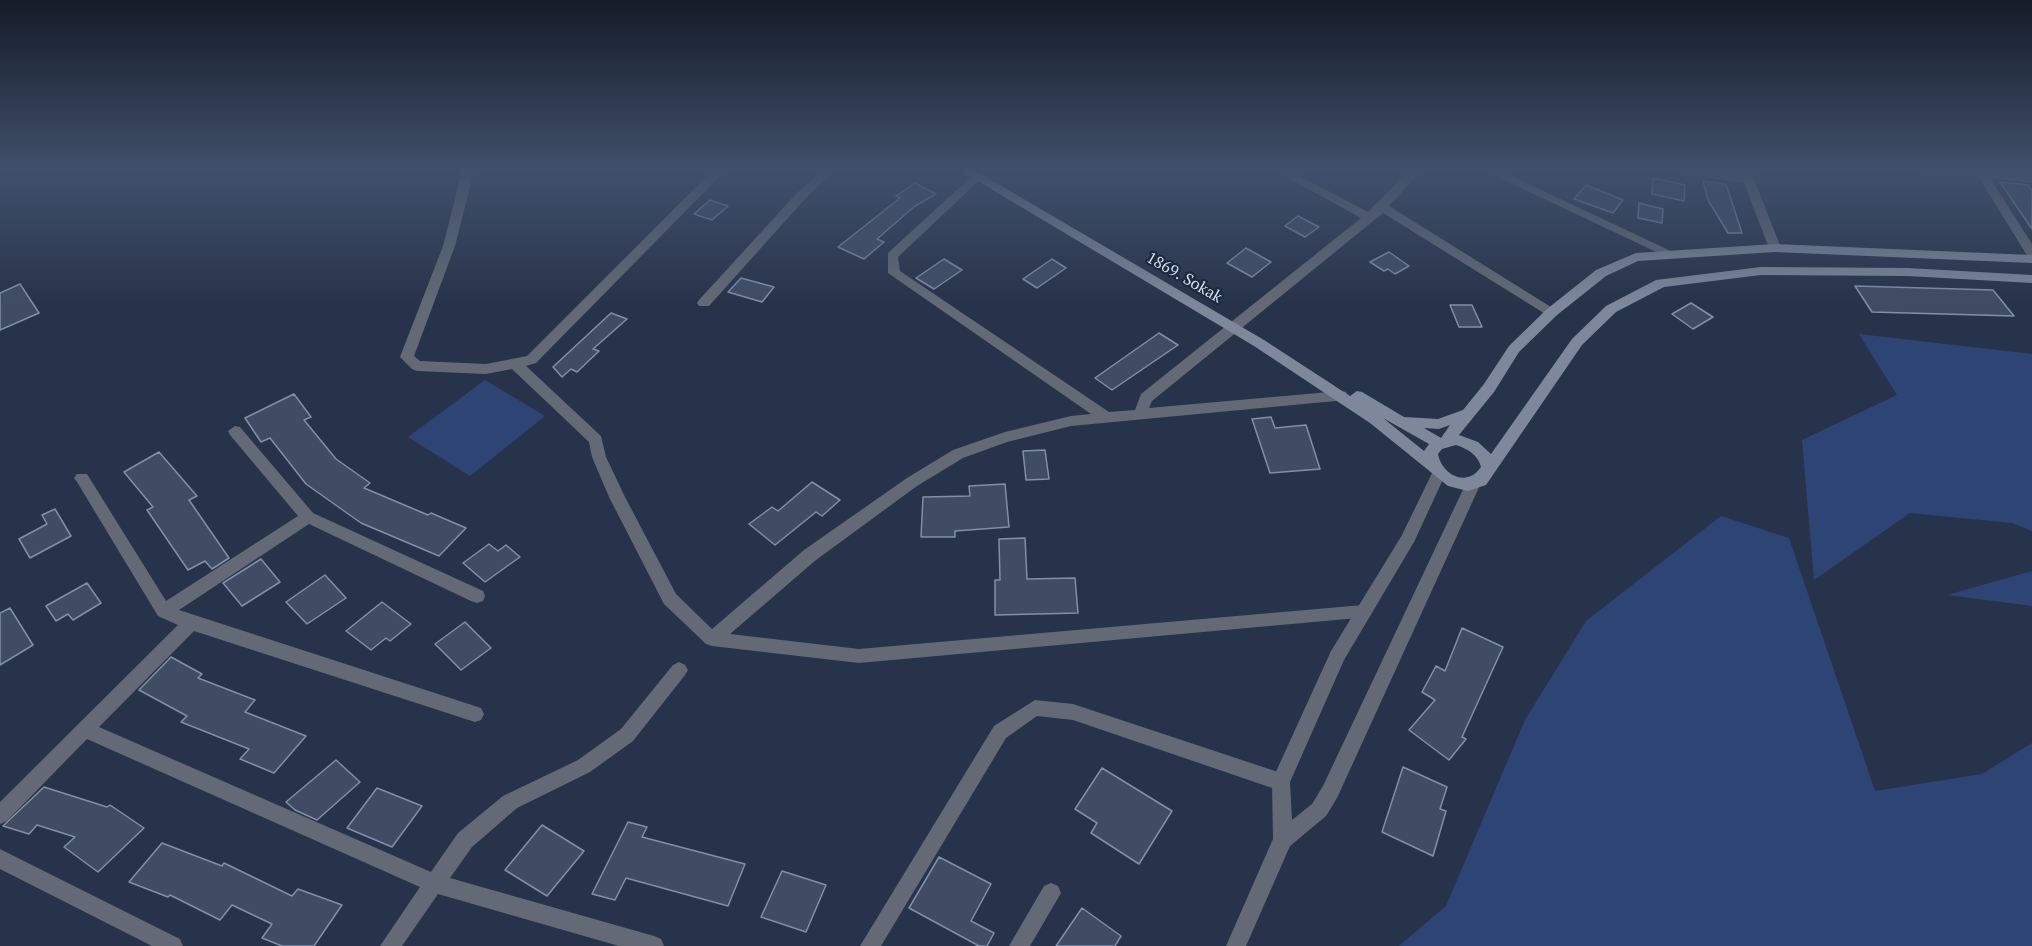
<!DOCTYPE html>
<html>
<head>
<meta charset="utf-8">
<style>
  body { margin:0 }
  canvas { display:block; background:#27334a }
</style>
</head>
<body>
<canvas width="2032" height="946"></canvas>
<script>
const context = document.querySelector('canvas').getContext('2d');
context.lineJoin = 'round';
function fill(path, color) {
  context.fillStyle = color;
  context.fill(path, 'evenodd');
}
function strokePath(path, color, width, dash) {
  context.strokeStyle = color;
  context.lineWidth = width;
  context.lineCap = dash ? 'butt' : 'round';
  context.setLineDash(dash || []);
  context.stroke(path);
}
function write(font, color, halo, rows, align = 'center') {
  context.font = font + ' "PT Serif",serif';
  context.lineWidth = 4.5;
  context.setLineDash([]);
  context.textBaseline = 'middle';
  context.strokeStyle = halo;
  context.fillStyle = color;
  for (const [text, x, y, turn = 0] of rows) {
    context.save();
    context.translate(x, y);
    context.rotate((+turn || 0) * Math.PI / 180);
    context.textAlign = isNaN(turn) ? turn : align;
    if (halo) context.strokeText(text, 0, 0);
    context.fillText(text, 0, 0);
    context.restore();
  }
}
fill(new Path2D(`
  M 1859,334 L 2032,354 L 2032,531 L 2012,523 L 1910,513 L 1814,580 L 1802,440 L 1897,395 Z
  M 485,380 L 545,416 L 470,476 L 408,437 Z
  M 1721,516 L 1789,538 L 1875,791 L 1982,774 L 2032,743 L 2032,946 L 1399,946 L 1446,906 L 1525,720 L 1586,621 Z
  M 2032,571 L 2032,606 L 1947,595 Z`), '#2d4475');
const building = new Path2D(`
  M 1653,178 L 1685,185 L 1684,201 L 1652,194 Z
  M 1703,181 L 1726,184 L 1742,233 L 1728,233 L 1708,200 Z
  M 2000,182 L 2028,185 L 2032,191 L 2032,229 Z
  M 915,183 L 936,194 L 915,206 L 877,239 L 884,242 L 864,259 L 838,247 L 900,198 L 896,196 Z
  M 1586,185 L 1623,200 L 1613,213 L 1574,199 Z
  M 710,200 L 728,206 L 712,220 L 694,214 Z
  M 1639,203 L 1663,209 L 1662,223 L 1638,218 Z
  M 1298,216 L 1319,227 L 1305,237 L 1285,226 Z
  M 1246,248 L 1271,262 L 1252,277 L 1227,263 Z
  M 1389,252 L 1409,266 L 1395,274 L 1388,269 L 1384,271 L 1370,262 Z
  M 944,259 L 962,270 L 934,289 L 916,278 Z
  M 1052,259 L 1066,268 L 1037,288 L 1023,279 Z
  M 741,278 L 774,287 L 762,302 L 728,292 Z
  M 20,284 L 39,313 L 0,330 L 0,293 Z
  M 1855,286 L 1993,290 L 2014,316 L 1872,312 Z
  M 1691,303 L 1713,317 L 1693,329 L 1672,314 Z
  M 1450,305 L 1472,305 L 1482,327 L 1459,327 Z
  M 611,313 L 627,319 L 593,349 L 599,351 L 577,372 L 571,369 L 562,377 L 553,367 Z
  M 1159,333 L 1178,345 L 1112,390 L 1095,378 Z
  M 294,394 L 311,417 L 304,420 L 336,459 L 370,483 L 364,488 L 428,515 L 431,513 L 466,528 L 439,556 L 361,523 L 306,484 L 270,438 L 261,442 L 245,418 Z
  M 1271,417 L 1275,428 L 1306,425 L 1320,469 L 1270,473 L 1252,419 Z
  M 1045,450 L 1049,479 L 1026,480 L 1023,451 Z
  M 159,452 L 197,496 L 189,500 L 229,558 L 212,569 L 205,561 L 188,570 L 147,510 L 153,507 L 124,472 Z
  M 812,482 L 840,500 L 822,516 L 816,512 L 775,545 L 749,524 L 772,507 L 778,511 Z
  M 1005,484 L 1009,527 L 955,531 L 955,537 L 921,537 L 923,497 L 970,496 L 969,486 Z
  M 55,509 L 71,536 L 30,558 L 19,539 L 47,524 L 42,515 Z
  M 1025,538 L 1027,579 L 1075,578 L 1078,613 L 995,615 L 995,580 L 1000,580 L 999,539 Z
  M 489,544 L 498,551 L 506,545 L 520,557 L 485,582 L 463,563 Z
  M 261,559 L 280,582 L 242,606 L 223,583 Z
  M 325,575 L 346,598 L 307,624 L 286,602 Z
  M 87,583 L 101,603 L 73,620 L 68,614 L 56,621 L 46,606 Z
  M 382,602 L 411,624 L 390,641 L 386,638 L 371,650 L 346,631 Z
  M 10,608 L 33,645 L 0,665 L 0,613 Z
  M 465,622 L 491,648 L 461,670 L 435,644 Z
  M 1462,628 L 1503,647 L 1462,737 L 1466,739 L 1449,760 L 1409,730 L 1435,700 L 1422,692 L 1436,666 L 1445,671 Z
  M 171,657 L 202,674 L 198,678 L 255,700 L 245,712 L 306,736 L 274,773 L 240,759 L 249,749 L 181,722 L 187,716 L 139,690 Z
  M 336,760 L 360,782 L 317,820 L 295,810 L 286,802 Z
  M 1403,767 L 1447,787 L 1440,809 L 1446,811 L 1433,856 L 1382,832 Z
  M 1102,768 L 1172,811 L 1139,864 L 1091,833 L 1097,823 L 1075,809 Z
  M 44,787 L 107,807 L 110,805 L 144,828 L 98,872 L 64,847 L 75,837 L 37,825 L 29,834 L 3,826 Z
  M 377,788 L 422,806 L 392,847 L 347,828 Z
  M 628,822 L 647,827 L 642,837 L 745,864 L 728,906 L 626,878 L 615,900 L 592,894 Z
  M 542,825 L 584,851 L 547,896 L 505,870 Z
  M 162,843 L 222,866 L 224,863 L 292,896 L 298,889 L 342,905 L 314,946 L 282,946 L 262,938 L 272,924 L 232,905 L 220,920 L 170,895 L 168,897 L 129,882 Z
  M 939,857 L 991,884 L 971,921 L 994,933 L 987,946 L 979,946 L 909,908 Z
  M 782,871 L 826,885 L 806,932 L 761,917 Z
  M 1082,908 L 1121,936 L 1115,946 L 1056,946 Z`);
fill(building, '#3f4c64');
strokePath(building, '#808faa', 1.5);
fill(new Path2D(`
  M 462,171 L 474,171 L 455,246 L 414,356 L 420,361 L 486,364 L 527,356 L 712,171 L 725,171 L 536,363 L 526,366 L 601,436 L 606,457 L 625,497 L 676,594 L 712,629 L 804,550 L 907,478 L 953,450 L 1005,432 L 1071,416 L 1091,414 L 888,273 L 888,253 L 973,175 L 981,175 L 983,177 L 898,257 L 900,271 L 1109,412 L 1135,410 L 1141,394 L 1361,218 L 1275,171 L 1290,171 L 1368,212 L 1408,171 L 1421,171 L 1389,206 L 1559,312 L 1557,315 L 1547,315 L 1383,213 L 1152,401 L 1149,408 L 1341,391 L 1346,392 L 1348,396 L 1346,400 L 1071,426 L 1007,442 L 963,458 L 917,486 L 816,560 L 730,634 L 859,649 L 1363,605 L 1369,607 L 1371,612 L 1369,617 L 859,663 L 712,646 L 706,644 L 664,604 L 609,497 L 592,457 L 589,442 L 512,369 L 486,374 L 417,371 L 412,369 L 400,357 L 443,246 Z
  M 821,171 L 834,171 L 804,200 L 709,306 L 699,306 L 697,303 L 699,300 L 796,194 Z
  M 1485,171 L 1501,171 L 1677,254 L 1671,258 L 1667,257 Z
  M 1680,171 L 1712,171 L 1741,175 L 1739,171 L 1751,171 L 1781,248 L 1779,251 L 1771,251 L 1769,248 L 1744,183 L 1686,174 Z
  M 1915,171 L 1996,171 L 2032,175 L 2032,183 L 1990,178 L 2032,244 L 2032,258 L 2028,257 L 1978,176 L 1921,174 Z
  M 235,426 L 240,427 L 313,513 L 483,591 L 485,596 L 483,601 L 477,603 L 471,601 L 309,524 L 179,610 L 475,706 L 481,708 L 484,714 L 481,720 L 475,722 L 194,631 L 99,727 L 431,872 L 458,833 L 503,796 L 578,760 L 621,729 L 673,665 L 679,662 L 685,665 L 688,670 L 685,675 L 633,741 L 590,772 L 517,808 L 472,847 L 450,878 L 654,936 L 661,939 L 664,946 L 619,946 L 438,894 L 402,946 L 380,946 L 420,887 L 87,739 L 7,821 L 0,824 L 0,802 L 178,625 L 158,616 L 77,482 L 74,478 L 77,474 L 87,474 L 166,601 L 298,516 L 230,435 L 228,431 Z
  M 1035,700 L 1073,704 L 1281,773 L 1288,776 L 1290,782 L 1288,788 L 1281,791 L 1073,720 L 1037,716 L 1006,738 L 881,946 L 860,946 L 994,726 Z
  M 0,849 L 180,939 L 183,946 L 152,946 L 0,869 Z
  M 1051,883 L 1058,886 L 1061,893 L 1030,946 L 1009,946 L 1044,886 Z`), '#636a75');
fill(new Path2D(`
  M 1439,467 L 1444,469 L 1446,473 L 1414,542 L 1344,660 L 1290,782 L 1292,820 L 1312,804 L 1323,786 L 1468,479 L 1478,479 L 1481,483 L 1337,798 L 1326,816 L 1290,846 L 1246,946 L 1226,946 L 1273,839 L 1272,782 L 1274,776 L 1331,651 L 1402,535 L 1434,469 Z`), '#636a75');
fill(new Path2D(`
  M 961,171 L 976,171 L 1264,340 L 1350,396 L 1357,391 L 1362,392 L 1404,417 L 1438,419 L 1463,410 L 1484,384 L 1509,346 L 1547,309 L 1596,270 L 1636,253 L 1775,244 L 2032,255 L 2032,263 L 1775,252 L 1638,261 L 1606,276 L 1557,315 L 1519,352 L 1494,392 L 1459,435 L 1478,442 L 1491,454 L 1572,339 L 1606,306 L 1656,280 L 1761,267 L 1908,268 L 2032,275 L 2032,283 L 1908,276 L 1761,275 L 1664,287 L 1616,312 L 1582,345 L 1486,485 L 1468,491 L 1448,486 L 1370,423 L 1254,346 ZM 1383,418 L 1429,444 L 1424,451 ZM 1450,425 L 1441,438 L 1424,428 L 1439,429 ZM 1456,445 C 1468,449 1478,455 1481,467 C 1467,488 1442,475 1438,454 L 1442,449 Z`), '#7e889a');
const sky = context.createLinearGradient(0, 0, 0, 304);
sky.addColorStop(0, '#151c29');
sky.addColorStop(0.56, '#41506b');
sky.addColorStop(1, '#41506b00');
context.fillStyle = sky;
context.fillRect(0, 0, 2032, 304);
write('16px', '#d6deed', '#1e293f', [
  ["1869. Sokak",1184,278,30]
]);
</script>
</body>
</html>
